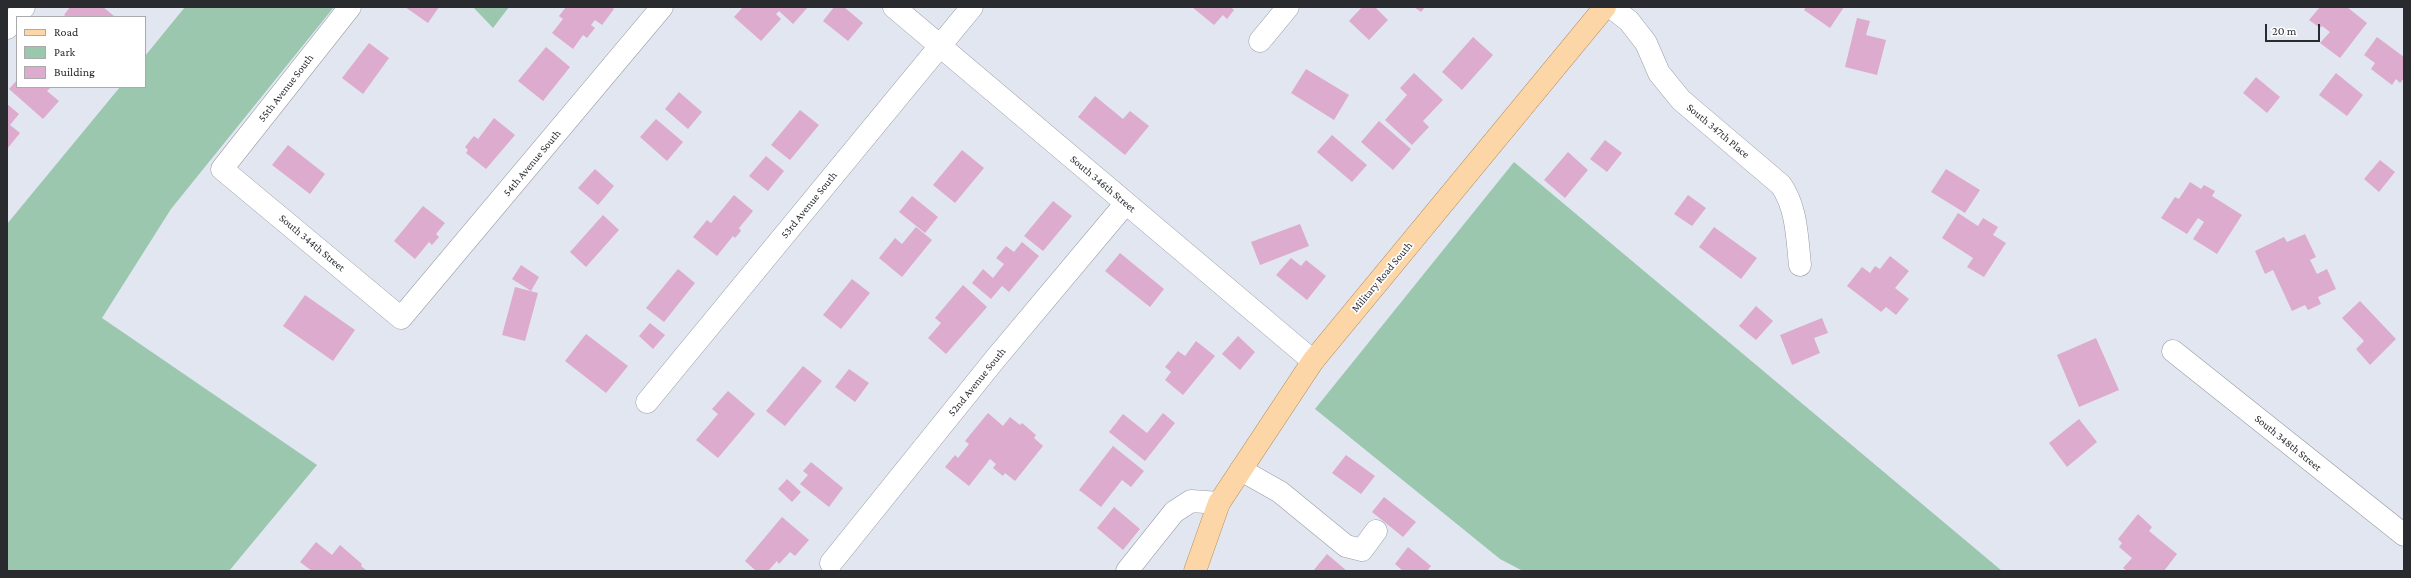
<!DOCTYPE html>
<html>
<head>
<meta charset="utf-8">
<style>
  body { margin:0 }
  #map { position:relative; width:2411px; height:578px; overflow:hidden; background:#e2e6f1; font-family:"Crimson Pro",serif }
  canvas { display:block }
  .frame { position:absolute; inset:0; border:8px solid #2a2b2f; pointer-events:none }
  .legend { position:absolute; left:16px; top:16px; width:130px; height:72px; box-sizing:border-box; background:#fff; border:1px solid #aaaaac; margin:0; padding:5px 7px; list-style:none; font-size:12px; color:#2a2b2f }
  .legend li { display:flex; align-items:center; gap:8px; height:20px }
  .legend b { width:20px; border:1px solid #aaaaac }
  .scale { position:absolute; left:2265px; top:24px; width:55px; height:18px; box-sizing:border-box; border:2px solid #2a2b2f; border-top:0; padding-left:5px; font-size:12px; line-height:14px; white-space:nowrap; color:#2a2b2f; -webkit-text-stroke:3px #fff; paint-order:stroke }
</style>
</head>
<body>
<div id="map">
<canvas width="2411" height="578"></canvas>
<div class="frame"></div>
<ul class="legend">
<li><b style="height:5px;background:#fcd6a7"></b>Road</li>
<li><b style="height:11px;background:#9bc7af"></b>Park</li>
<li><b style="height:11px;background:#ddabcd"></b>Building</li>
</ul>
<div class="scale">20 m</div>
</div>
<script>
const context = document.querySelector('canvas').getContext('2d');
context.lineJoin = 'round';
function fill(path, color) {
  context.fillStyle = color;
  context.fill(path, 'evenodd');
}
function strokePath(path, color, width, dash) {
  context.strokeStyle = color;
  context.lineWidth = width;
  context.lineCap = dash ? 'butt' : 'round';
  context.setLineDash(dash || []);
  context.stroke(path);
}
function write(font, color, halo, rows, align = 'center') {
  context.font = font + ' "Crimson Pro",serif';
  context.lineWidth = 3.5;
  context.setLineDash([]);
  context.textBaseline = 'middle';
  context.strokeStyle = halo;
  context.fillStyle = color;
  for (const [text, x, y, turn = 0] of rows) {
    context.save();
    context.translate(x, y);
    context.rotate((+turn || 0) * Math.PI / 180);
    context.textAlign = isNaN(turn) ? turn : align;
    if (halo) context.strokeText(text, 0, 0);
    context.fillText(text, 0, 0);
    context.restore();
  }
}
fill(new Path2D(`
  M 185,7 L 334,7 L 171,209 L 102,318 L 317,465 L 229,571 L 7,571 L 7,224 L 120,87 L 145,87 L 145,56 Z
  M 473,7 L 509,7 L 493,28 Z
  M 1514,162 L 2002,571 L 1523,571 L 1500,559 L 1315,409 Z`), '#9bc7af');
fill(new Path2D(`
  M 70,7 L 103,7 L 114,16 L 67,17 L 64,15 Z
  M 405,7 L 439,7 L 428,23 Z
  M 566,7 L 612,7 L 614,9 L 602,25 L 595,20 L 591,25 L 595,28 L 587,38 L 583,35 L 573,49 L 552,33 L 563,19 L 559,16 Z
  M 743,7 L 808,7 L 793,24 L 779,11 L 776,14 L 781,19 L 761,41 L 734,17 Z
  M 834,7 L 844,7 L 863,23 L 848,41 L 823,21 Z
  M 1192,7 L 1231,7 L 1234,10 L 1227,19 L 1223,15 L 1214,25 Z
  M 1362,7 L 1375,7 L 1388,20 L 1369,40 L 1349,21 Z
  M 1414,7 L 1425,7 L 1421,12 Z
  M 1806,7 L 1844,7 L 1830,28 L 1804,10 Z
  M 2320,7 L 2347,7 L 2367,23 L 2340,58 L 2320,43 L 2330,32 L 2322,26 L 2320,28 L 2309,20 Z
  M 1857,18 L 1870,21 L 1866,35 L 1886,40 L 1877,75 L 1845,67 Z
  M 1473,37 L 1493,55 L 1462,90 L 1442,72 Z
  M 2377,37 L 2404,57 L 2404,78 L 2400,83 L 2396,79 L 2392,85 L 2371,69 L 2375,63 L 2364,55 Z
  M 369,43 L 389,58 L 363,94 L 342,78 Z
  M 546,47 L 570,67 L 543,101 L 518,81 Z
  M 1306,69 L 1349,95 L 1334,120 L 1291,93 Z
  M 1414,73 L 1443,100 L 1423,121 L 1429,127 L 1412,145 L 1385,120 L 1407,95 L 1400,88 Z
  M 2336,73 L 2363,95 L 2347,116 L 2319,95 Z
  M 2256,77 L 2280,97 L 2267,113 L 2243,93 Z
  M 17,80 L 17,87 L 51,87 L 47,91 L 59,101 L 43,119 L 9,89 Z
  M 679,92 L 702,112 L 688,129 L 665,109 Z
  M 1095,96 L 1123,119 L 1130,111 L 1149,126 L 1125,155 L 1078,117 Z
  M 7,104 L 19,114 L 10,125 L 20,133 L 7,149 Z
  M 800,110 L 819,125 L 790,160 L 771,145 Z
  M 494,118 L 515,135 L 486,169 L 466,153 L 468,150 L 465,147 L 474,136 L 478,139 Z
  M 656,119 L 683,142 L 667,161 L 640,137 Z
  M 1379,121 L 1411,149 L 1393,170 L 1361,142 Z
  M 1332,135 L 1367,165 L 1352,182 L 1317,152 Z
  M 1605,140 L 1622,153 L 1607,172 L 1590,159 Z
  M 288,145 L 325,174 L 310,194 L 272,165 Z
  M 962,150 L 984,168 L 955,203 L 933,185 Z
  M 1568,152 L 1588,170 L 1565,198 L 1544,180 Z
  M 766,156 L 784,171 L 768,191 L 749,176 Z
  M 2380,160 L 2395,172 L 2379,192 L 2364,179 Z
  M 595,169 L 614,186 L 598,205 L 578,188 Z
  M 1946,169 L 1980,190 L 1965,213 L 1931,192 Z
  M 2190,182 L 2201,189 L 2204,185 L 2215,191 L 2212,196 L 2242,215 L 2217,254 L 2193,239 L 2204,222 L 2198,218 L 2187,234 L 2161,218 L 2175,197 L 2179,199 Z
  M 734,195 L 753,211 L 739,228 L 741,231 L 735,238 L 733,236 L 717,256 L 693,237 L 707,220 L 711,223 Z
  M 1688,195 L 1706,208 L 1692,226 L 1674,214 Z
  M 912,196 L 938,217 L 925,233 L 899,212 Z
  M 1053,201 L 1072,216 L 1043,251 L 1024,236 Z
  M 423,206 L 445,223 L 436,234 L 439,237 L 432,245 L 429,242 L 415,259 L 394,241 Z
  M 1958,213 L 1978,226 L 1983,218 L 1998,227 L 1993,235 L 2006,243 L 1984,277 L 1967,267 L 1973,258 L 1942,238 Z
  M 603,215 L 619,230 L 586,267 L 570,252 Z
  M 1300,224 L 1309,246 L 1260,265 L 1251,242 Z
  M 916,227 L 932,240 L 902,277 L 879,258 L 895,238 L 902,244 Z
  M 1714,227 L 1757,258 L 1741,279 L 1699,247 Z
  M 2305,234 L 2316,257 L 2310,260 L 2317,274 L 2327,269 L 2336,289 L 2318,297 L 2321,304 L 2308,310 L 2305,305 L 2292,311 L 2273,270 L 2265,274 L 2255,251 L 2284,237 L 2287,242 Z
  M 1022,242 L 1039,256 L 1009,292 L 1002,286 L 991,299 L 972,283 L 983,269 L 993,278 L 1004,264 L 996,258 L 1006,246 L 1014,252 Z
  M 1120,253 L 1164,289 L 1150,307 L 1105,271 Z
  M 1890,256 L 1909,271 L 1895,288 L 1909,299 L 1896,315 L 1886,307 L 1881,312 L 1847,286 L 1862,267 L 1870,273 L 1875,266 L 1880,269 Z
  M 1291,258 L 1301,266 L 1306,260 L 1326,276 L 1307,300 L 1276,275 Z
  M 521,265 L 539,277 L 531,291 L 512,279 Z
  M 678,269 L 695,283 L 664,322 L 646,308 Z
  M 852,279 L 870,293 L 841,329 L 823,315 Z
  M 963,285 L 987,307 L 946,354 L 928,338 L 941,323 L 935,318 Z
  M 515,287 L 538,293 L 525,341 L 502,335 Z
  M 305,295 L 355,330 L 333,361 L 283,326 Z
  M 2360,301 L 2396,339 L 2370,365 L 2356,349 L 2364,341 L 2342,318 Z
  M 1756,306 L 1773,321 L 1756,340 L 1739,326 Z
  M 1822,318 L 1828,333 L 1814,338 L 1820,353 L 1792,365 L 1780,335 Z
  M 650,323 L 665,335 L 653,349 L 639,336 Z
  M 586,334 L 628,366 L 606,393 L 565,361 Z
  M 1238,336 L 1255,352 L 1240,370 L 1222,354 Z
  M 2096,338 L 2119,390 L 2079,407 L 2057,355 Z
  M 1196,341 L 1215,356 L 1183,395 L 1165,380 L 1171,372 L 1165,367 L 1178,351 L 1185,356 Z
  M 803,366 L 822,381 L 785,426 L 766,411 Z
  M 849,369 L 869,383 L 855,402 L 835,387 Z
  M 728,391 L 755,414 L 718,458 L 696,440 L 718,414 L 712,409 Z
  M 988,413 L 1003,426 L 1010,417 L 1020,425 L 1022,423 L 1036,435 L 1034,438 L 1043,446 L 1015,481 L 1005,473 L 1003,476 L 993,468 L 996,464 L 990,459 L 969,486 L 945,467 L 955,455 L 958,458 L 969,444 L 965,441 Z
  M 1163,413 L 1175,423 L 1145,461 L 1109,432 L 1123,414 L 1147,433 Z
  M 2079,419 L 2097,442 L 2067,467 L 2049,443 Z
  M 1113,446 L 1144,471 L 1131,487 L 1122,480 L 1101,507 L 1079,490 Z
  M 1346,455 L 1375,476 L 1361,494 L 1332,473 Z
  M 811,462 L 843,488 L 829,507 L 800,484 L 808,475 L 803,471 Z
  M 787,479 L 801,492 L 792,502 L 778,489 Z
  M 1384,497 L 1416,522 L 1403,537 L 1372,512 Z
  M 1114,507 L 1140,529 L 1123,550 L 1097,528 Z
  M 2138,514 L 2152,527 L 2149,531 L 2177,554 L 2164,571 L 2127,571 L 2123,568 L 2132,558 L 2119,547 L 2122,543 L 2118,539 Z
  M 782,517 L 809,540 L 795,556 L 790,552 L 779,564 L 777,561 L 768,571 L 756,571 L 745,561 Z
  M 316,542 L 332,555 L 340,545 L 362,564 L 361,566 L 367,571 L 312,571 L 300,562 Z
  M 1408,547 L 1431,566 L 1427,571 L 1403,571 L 1395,564 Z
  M 1327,554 L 1347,571 L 1313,571 Z`), '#ddabcd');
const minor = new Path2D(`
  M 350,7 L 222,169 L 401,318 L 662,7
  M 894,7 L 1313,361
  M 1611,7 L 1629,21 L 1646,43 L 1659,73 L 1681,100 L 1781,185 C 1797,208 1797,238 1800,265
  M 7,28 L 24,7
  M 1260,41 L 1288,7
  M 2173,351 L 2404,535
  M 647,402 L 972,7
  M 1241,470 L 1280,492 L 1346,546 L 1362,550 L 1376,531
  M 831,563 L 996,358 L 1126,203
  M 1127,571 L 1174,512 L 1191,501 L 1219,503`);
const major = new Path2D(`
  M 1195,571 L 1219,503 L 1313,361 L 1605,7`);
strokePath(minor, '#989ca6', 23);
strokePath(major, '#b18957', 23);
strokePath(minor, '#fff', 22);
strokePath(major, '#fcd6a7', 22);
write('11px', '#2a2b2f', '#fff', [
  ["55th Avenue South",286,88,-52],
  ["South 347th Place",1718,131,40],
  ["54th Avenue South",532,163,-50],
  ["South 346th Street",1103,184,40],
  ["53rd Avenue South",809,205,-51],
  ["South 344th Street",312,243,40],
  ["Military Road South",1382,277,-50],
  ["52nd Avenue South",977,382,-51],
  ["South 348th Street",2288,443,39]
]);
</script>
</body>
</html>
